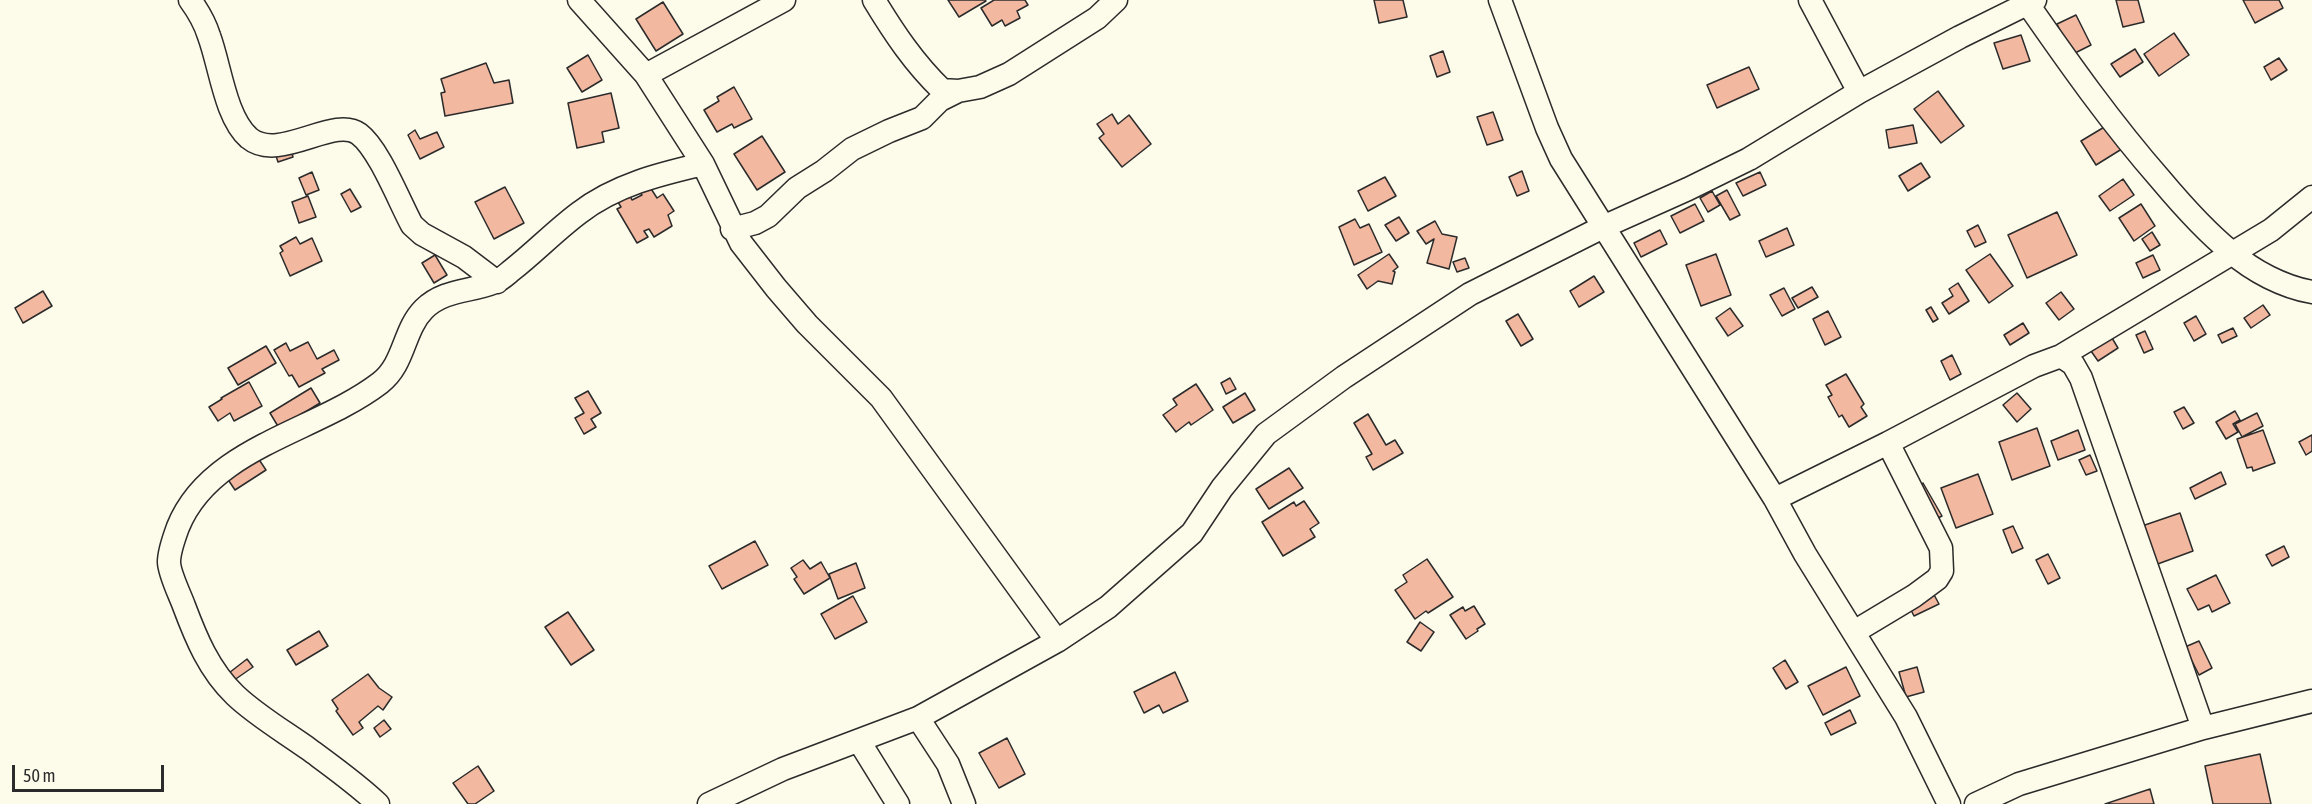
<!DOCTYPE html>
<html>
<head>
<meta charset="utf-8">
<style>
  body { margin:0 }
  #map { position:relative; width:2312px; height:804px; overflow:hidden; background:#fdfbea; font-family:"Asap Condensed",sans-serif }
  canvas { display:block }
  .scale { position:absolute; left:12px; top:765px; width:152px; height:27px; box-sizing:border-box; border:3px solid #2b2b2b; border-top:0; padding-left:8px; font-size:18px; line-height:21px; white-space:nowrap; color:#2b2b2b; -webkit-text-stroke:4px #fdfbea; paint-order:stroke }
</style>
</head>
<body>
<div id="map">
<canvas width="2312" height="804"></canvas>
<div class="scale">50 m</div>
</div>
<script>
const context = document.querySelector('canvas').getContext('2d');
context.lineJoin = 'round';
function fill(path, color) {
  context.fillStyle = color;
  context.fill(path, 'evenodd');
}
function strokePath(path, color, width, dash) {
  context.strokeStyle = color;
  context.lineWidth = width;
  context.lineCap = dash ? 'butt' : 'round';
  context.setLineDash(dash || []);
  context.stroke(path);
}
const building = new Path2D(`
  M 948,0 L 985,0 L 986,1 L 959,17 Z
  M 994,0 L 1025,0 L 1028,5 L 1017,11 L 1020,18 L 1005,26 L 1002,20 L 992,26 L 981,8 Z
  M 1374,0 L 1403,0 L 1407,17 L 1379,23 Z
  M 2116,0 L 2138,0 L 2144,22 L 2123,27 Z
  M 2243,0 L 2279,0 L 2283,8 L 2255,23 Z
  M 663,2 L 683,34 L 656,51 L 636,19 Z
  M 2076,15 L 2091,45 L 2071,55 L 2057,24 Z
  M 2174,33 L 2189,55 L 2159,76 L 2144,54 Z
  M 2021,35 L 2030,61 L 2003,69 L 1994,43 Z
  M 2135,49 L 2143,62 L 2120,77 L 2111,64 Z
  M 1443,51 L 1450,72 L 1437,77 L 1430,56 Z
  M 588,55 L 602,80 L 582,92 L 567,68 Z
  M 2279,58 L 2287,70 L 2271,80 L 2264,67 Z
  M 486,63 L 494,83 L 509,80 L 513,103 L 445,116 L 441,93 L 445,92 L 441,79 Z
  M 1749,67 L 1759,89 L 1717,108 L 1707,85 Z
  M 734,87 L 752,119 L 734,128 L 732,124 L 717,132 L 704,110 L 719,101 L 717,97 Z
  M 1938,91 L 1964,126 L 1941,143 L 1914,109 Z
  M 611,93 L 619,128 L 602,132 L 604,142 L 577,148 L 568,103 Z
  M 1493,112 L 1503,140 L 1487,145 L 1477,117 Z
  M 1112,114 L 1118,124 L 1129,115 L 1151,144 L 1122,167 L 1099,138 L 1104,134 L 1097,124 Z
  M 2111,123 L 2125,147 L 2096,165 L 2081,141 Z
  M 1913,125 L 1917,143 L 1889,148 L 1886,130 Z
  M 415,130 L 420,139 L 437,132 L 444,147 L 420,159 L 408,135 Z
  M 762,136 L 785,172 L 757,190 L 734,154 Z
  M 290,146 L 293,157 L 278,162 L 274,150 Z
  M 1921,163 L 1930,177 L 1908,191 L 1899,176 Z
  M 1522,171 L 1529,191 L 1517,196 L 1509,177 Z
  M 312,172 L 319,190 L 306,195 L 299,178 Z
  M 1760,172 L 1766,185 L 1743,196 L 1736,183 Z
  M 1385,177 L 1396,196 L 1368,211 L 1358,191 Z
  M 2123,179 L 2134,195 L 2110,211 L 2099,196 Z
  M 648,184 L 657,198 L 663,194 L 674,211 L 668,215 L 672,226 L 654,237 L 649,229 L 644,231 L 648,237 L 637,243 L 617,209 L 621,207 L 618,202 L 630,196 L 632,200 L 642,195 L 638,190 Z
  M 505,187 L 524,223 L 494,239 L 475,202 Z
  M 350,189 L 361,207 L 351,212 L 341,194 Z
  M 1727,190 L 1740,215 L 1730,220 L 1716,196 Z
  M 1712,191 L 1720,205 L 1708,212 L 1700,198 Z
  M 308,196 L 316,217 L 299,223 L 292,202 Z
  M 1695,204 L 1704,221 L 1680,233 L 1671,216 Z
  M 2141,204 L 2155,226 L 2134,241 L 2119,218 Z
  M 2057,212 L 2077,255 L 2027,278 L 2008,235 Z
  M 1399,217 L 1409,233 L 1396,241 L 1385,225 Z
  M 1355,219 L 1360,228 L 1369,224 L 1382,252 L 1354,265 L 1339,227 Z
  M 1435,221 L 1442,234 L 1457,237 L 1449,269 L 1427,263 L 1434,239 L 1426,244 L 1417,231 Z
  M 1978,225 L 1986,242 L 1975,247 L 1967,231 Z
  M 1787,228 L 1794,245 L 1766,257 L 1759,241 Z
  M 1660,230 L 1667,244 L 1641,257 L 1634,243 Z
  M 2152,232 L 2160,245 L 2150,251 L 2142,239 Z
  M 296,237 L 300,244 L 312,238 L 322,261 L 290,276 L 280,253 L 283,251 L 280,246 Z
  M 1389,254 L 1398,267 L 1393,271 L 1395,272 L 1392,284 L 1378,281 L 1367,289 L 1358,275 Z
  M 1716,254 L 1731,295 L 1701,306 L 1686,265 Z
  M 1990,254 L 2013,286 L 1989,303 L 1966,270 Z
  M 435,255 L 447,275 L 434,283 L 422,263 Z
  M 2153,255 L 2160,270 L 2143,278 L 2136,263 Z
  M 1465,258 L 1469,268 L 1457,272 L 1453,262 Z
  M 1594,276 L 1604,292 L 1579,307 L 1570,291 Z
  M 1958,283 L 1969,301 L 1949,314 L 1942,303 L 1953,296 L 1949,289 Z
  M 1812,287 L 1818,297 L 1798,308 L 1792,298 Z
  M 1784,288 L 1795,309 L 1782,316 L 1770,295 Z
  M 43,291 L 52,306 L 23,323 L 15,308 Z
  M 2061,292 L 2074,309 L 2059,320 L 2046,303 Z
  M 2263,305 L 2270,315 L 2251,328 L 2244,318 Z
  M 1931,307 L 1938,319 L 1933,322 L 1926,310 Z
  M 1730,308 L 1743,326 L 1728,336 L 1716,318 Z
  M 1828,311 L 1841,337 L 1825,345 L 1813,319 Z
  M 1518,314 L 1533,339 L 1521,346 L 1506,321 Z
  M 2196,316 L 2206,334 L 2194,341 L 2184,323 Z
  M 2023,323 L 2029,333 L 2010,345 L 2004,335 Z
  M 2233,328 L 2237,336 L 2222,343 L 2218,335 Z
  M 2145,331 L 2153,349 L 2144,353 L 2136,335 Z
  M 2112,338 L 2118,348 L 2098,361 L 2091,351 Z
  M 308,342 L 317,359 L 334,350 L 339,360 L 322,369 L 325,373 L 299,387 L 292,375 L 289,376 L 274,350 L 286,343 L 290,351 Z
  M 266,346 L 276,363 L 238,385 L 228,368 Z
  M 1952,355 L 1961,374 L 1950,380 L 1941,361 Z
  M 1846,374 L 1864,404 L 1861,407 L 1867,416 L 1849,427 L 1842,415 L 1839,417 L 1828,397 L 1832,395 L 1826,385 Z
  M 1230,378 L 1236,389 L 1226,394 L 1221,383 Z
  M 249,382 L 262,406 L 234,421 L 230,413 L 218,421 L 209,407 L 222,399 L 221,398 Z
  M 1196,384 L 1213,410 L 1191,425 L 1189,422 L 1176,432 L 1163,415 L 1177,405 L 1173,399 Z
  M 311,388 L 320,403 L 279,428 L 270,413 Z
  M 588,391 L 601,413 L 591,419 L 596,427 L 584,434 L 575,418 L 584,413 L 575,398 Z
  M 1245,393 L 1255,410 L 1233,423 L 1223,407 Z
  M 2017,393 L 2031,409 L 2017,422 L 2003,405 Z
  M 2184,407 L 2194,423 L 2183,429 L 2174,412 Z
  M 2235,411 L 2240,420 L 2233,424 L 2238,432 L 2226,439 L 2216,422 Z
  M 2257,413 L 2263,426 L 2242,437 L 2235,424 Z
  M 1368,414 L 1386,445 L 1395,440 L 1403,453 L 1373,470 L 1366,457 L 1372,454 L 1354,423 Z
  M 2037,428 L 2050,466 L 2012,480 L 1999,442 Z
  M 2078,430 L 2085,450 L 2058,460 L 2051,441 Z
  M 2263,430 L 2275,463 L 2253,471 L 2252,467 L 2247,468 L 2237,439 Z
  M 2312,435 L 2312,451 L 2306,455 L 2299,442 Z
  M 256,455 L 266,470 L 235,490 L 225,475 Z
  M 2090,455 L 2097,471 L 2086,475 L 2079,460 Z
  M 1289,468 L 1303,488 L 1269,509 L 1256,489 Z
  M 2221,472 L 2226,484 L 2195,499 L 2190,488 Z
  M 1978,474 L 1993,514 L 1956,528 L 1941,488 Z
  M 1923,483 L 1942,516 L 1936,519 L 1917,487 Z
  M 1304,501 L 1319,523 L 1310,529 L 1315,537 L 1283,556 L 1262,522 L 1294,502 L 1296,506 Z
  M 2180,513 L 2193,551 L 2155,565 L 2142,526 Z
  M 2013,526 L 2023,548 L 2012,553 L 2003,530 Z
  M 755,541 L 768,565 L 722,589 L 709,566 Z
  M 2284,546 L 2289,557 L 2272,566 L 2266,555 Z
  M 2048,554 L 2060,578 L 2048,584 L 2036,560 Z
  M 1427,559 L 1453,597 L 1428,613 L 1426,611 L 1415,619 L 1395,590 L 1407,582 L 1403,575 Z
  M 803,560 L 810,569 L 821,562 L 830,578 L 804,594 L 794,579 L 797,577 L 791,568 Z
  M 856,563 L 865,588 L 838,599 L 829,574 Z
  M 2216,575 L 2230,603 L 2212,612 L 2209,605 L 2198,610 L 2187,589 Z
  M 1932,591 L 1939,604 L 1914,616 L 1908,604 Z
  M 853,596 L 867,622 L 835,639 L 821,614 Z
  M 1474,606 L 1485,624 L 1477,629 L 1478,631 L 1466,639 L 1450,615 L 1463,607 L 1465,611 Z
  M 568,612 L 594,650 L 571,665 L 545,627 Z
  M 1420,622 L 1434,632 L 1421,651 L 1407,642 Z
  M 319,631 L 328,646 L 296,665 L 287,650 Z
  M 2199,641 L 2212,668 L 2199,675 L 2185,647 Z
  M 247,659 L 253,667 L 230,683 L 225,676 Z
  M 1785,660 L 1798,682 L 1786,689 L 1773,668 Z
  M 1846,667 L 1860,696 L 1823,715 L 1808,686 Z
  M 1917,667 L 1924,692 L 1906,697 L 1899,672 Z
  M 1175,672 L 1188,701 L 1163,713 L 1159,705 L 1144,713 L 1134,692 Z
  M 368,674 L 379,688 L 392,697 L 383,710 L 378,706 L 359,722 L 363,728 L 353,735 L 336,711 L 338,709 L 332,700 Z
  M 1850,710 L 1856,723 L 1831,735 L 1825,723 Z
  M 384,720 L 391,729 L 380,737 L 374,728 Z
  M 1007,738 L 1025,774 L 999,788 L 979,753 Z
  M 2260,754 L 2271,804 L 2213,804 L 2205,766 Z
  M 478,766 L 494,791 L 475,804 L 468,804 L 453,783 Z
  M 2150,789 L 2154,804 L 2105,804 Z`);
fill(building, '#f2b8a0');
strokePath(building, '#2b2b2b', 1.5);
const minor = new Path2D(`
  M 190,0 C 198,11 205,23 209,36 C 220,65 225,117 249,138 C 279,163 334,115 359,134 C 379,149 399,201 412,225 L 422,234 L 464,257 L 497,282
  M 579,0 L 646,75 L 703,164 L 741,243 L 776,288 L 807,324 L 881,398 L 1057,641
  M 874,0 C 894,33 914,63 942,90 L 958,91
  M 1500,0 L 1547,128 L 1561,159 L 1775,499 L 1805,554 L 1906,717 L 1949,804
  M 1810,0 L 1859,92
  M 2025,0 C 2068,62 2111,123 2161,180 C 2182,205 2205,231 2231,252 C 2253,271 2283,287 2312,292
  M 646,75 L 784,0
  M 732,229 L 755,223 L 768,216 L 797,188 L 824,171 L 852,149 L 889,131 L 922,118 L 940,100 L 958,91 L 980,87 L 1009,74 L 1097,18 L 1116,0
  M 2061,356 L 2271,230 L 2312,197
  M 1775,499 L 1888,443 L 2034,366 L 2061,356 L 2073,364 L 2081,378 L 2203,728
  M 1854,632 L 1914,596 L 1937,579 L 1942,571 L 1941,548 L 1888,443
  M 918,718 L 948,764 L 964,804
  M 859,741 L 898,804
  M 378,804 C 357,784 333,767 310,750 C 285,732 257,716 235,695 C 209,670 196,638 184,606 C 180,595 169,573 169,562 C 169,551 174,538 178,527 C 210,447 316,432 380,383 C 405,364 403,330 424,309 C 444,289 471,292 495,282 C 501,280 507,274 512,270 C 535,252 555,231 579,213 C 615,185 660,174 703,164
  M 709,804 L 783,769 L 918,718 L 1057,641 L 1108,607 L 1192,533 L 1222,488 L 1266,434 L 1344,377 L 1470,294 L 1603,227 L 1688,189 L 1749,159 L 1859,92 L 1960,37 L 2035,0
  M 1976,804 L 2019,784 L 2203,728 L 2312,701`);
strokePath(minor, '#2b2b2b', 25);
strokePath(minor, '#fdfbea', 22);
</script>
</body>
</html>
